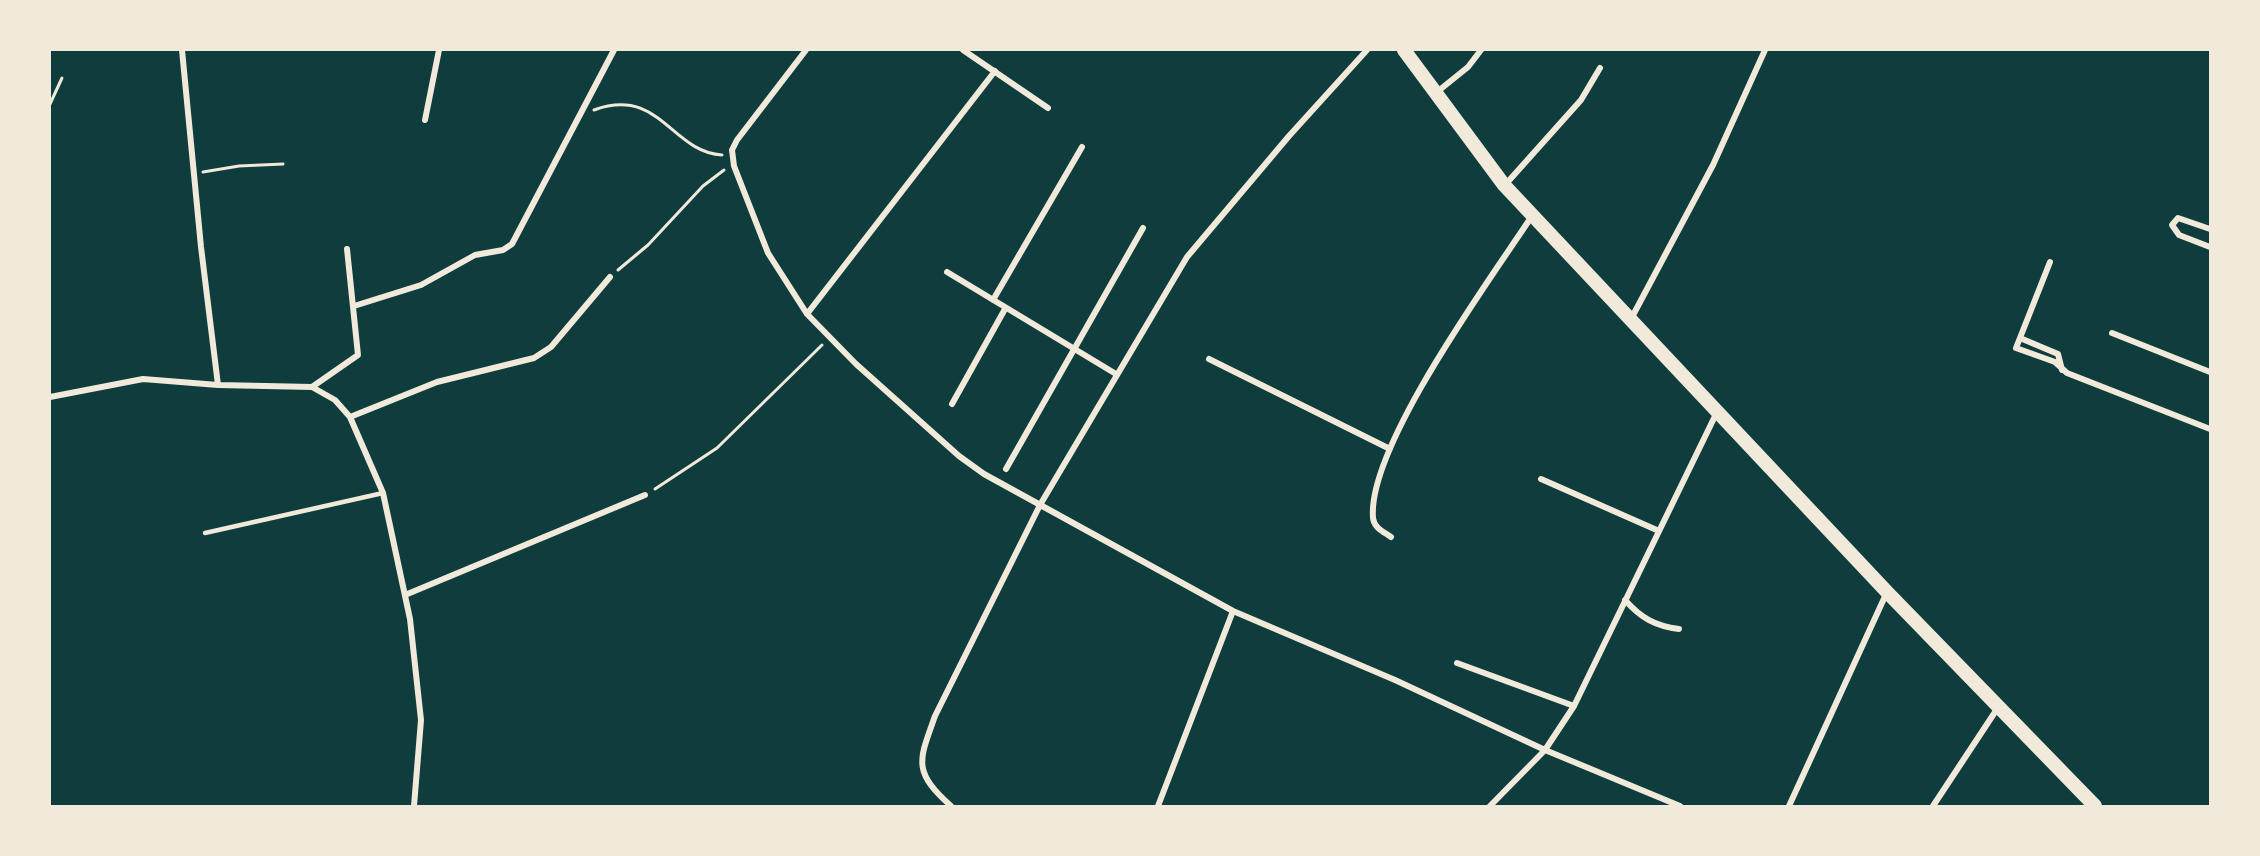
<!DOCTYPE html>
<html>
<head>
<meta charset="utf-8">
<style>
  body { margin:0 }
  #map { position:relative; width:2260px; height:856px; overflow:hidden; background:#0f3d3e; font-family:Signika,sans-serif }
  canvas { display:block }
  .frame { position:absolute; inset:0; border:51px solid #f1e9da; pointer-events:none }
</style>
</head>
<body>
<div id="map">
<canvas width="2260" height="856"></canvas>
<div class="frame"></div>
</div>
<script>
const context = document.querySelector('canvas').getContext('2d');
context.lineJoin = 'round';
function strokePath(path, color, width, dash) {
  context.strokeStyle = color;
  context.lineWidth = width;
  context.lineCap = dash ? 'butt' : 'round';
  context.setLineDash(dash || []);
  context.stroke(path);
}
strokePath(new Path2D(`
  M 50,104 L 62,78
  M 594,110 C 660,86 671,152 722,155
  M 203,172 L 239,166 L 283,164
  M 618,270 L 648,245 L 703,186 L 724,170
  M 655,489 L 717,448 L 822,345`), '#f1e9da', 3);
strokePath(new Path2D(`
  M 205,533 L 383,493`), '#f1e9da', 4.5);
strokePath(new Path2D(`
  M 182,50 L 201,247 L 218,385
  M 806,50 L 737,140 L 732,150 L 734,166 L 768,253 L 807,314 L 856,364 L 959,456 L 984,474 L 1233,611 L 1395,680 L 1545,750 L 1680,806
  M 963,50 L 1048,108
  M 1437,92 L 1468,67 L 1481,50
  M 425,120 L 439,50
  M 1505,185 L 1581,100 L 1600,68
  M 2210,229 L 2178,218 L 2172,225 L 2179,235 L 2210,247
  M 2050,262 L 2016,348 L 2055,362 L 2067,373 L 2210,429
  M 947,272 L 1116,374
  M 993,300 L 1082,147
  M 354,306 L 421,285 L 475,255 L 503,250 L 512,244 L 614,50
  M 807,314 L 995,71
  M 1631,319 L 1713,165 L 1765,50
  M 2112,333 L 2210,372
  M 2020,338 L 2058,354 L 2062,370
  M 1209,359 L 1390,449
  M 312,387 L 358,355 L 347,249
  M 50,397 L 143,379 L 218,385 L 312,387 L 335,400 L 350,417 L 383,493 L 410,619 L 421,720 L 414,806
  M 952,404 L 1005,309
  M 350,417 L 437,382 L 534,358 L 551,347 L 610,277
  M 1006,469 L 1143,228
  M 1541,479 L 1659,531
  M 1391,537 C 1384,532 1374,528 1373,518 C 1367,447 1491,278 1532,216
  M 405,595 L 645,495
  M 1625,600 C 1641,618 1655,626 1679,629
  M 1457,663 L 1574,706
  M 951,806 C 912,771 919,761 935,716 L 1040,505 L 1187,257 L 1289,136 L 1367,50
  M 1158,806 L 1233,611
  M 1490,806 L 1545,750 L 1574,706 L 1717,412
  M 1789,806 L 1887,592
  M 1933,806 L 1999,706`), '#f1e9da', 6);
strokePath(new Path2D(`
  M 1404,50 L 1504,185 L 1887,592 L 2095,806`), '#f1e9da', 14);
</script>
</body>
</html>
